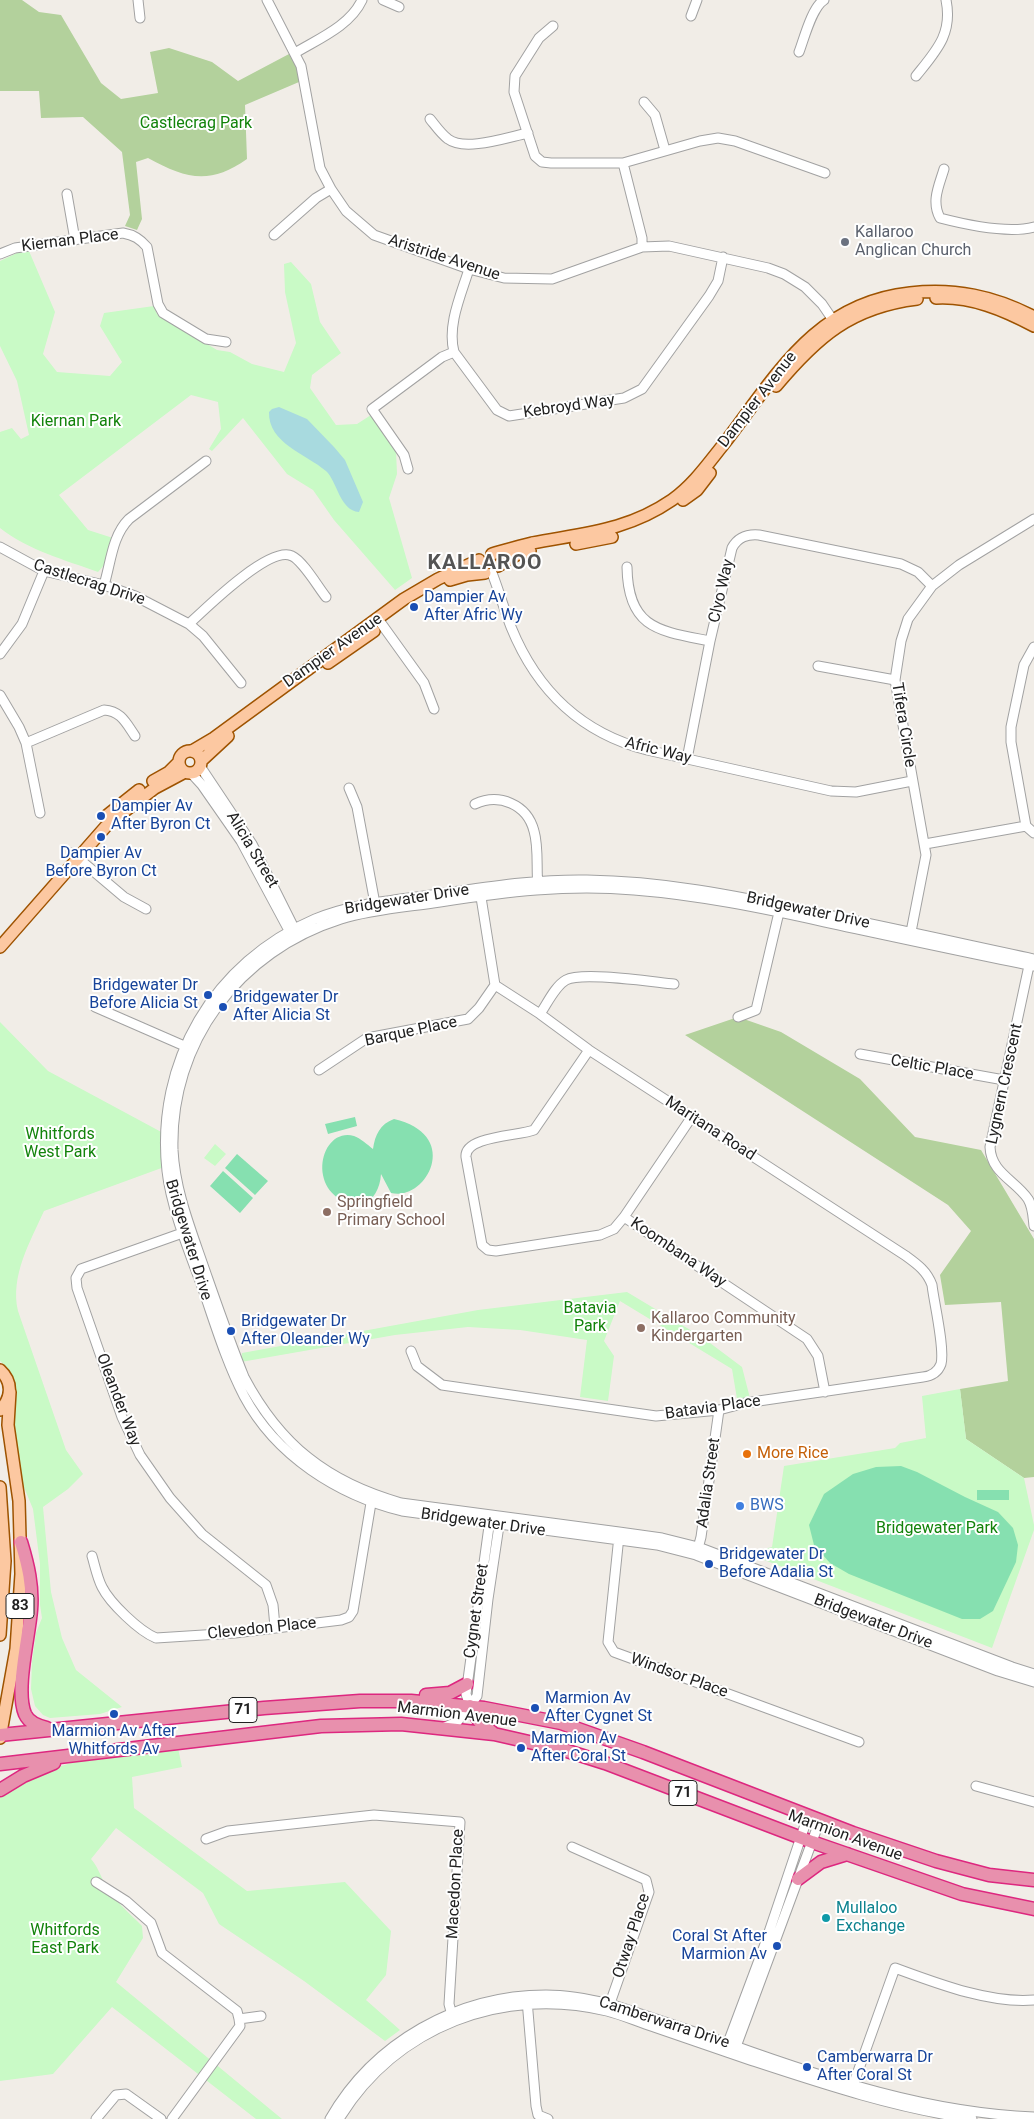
<!DOCTYPE html>
<html>
<head>
<meta charset="utf-8">
<style>
  body { margin:0 }
  canvas { display:block; background:#f1ede7 }
</style>
</head>
<body>
<canvas width="1034" height="2119"></canvas>
<script>
const context = document.querySelector('canvas').getContext('2d');
context.lineJoin = 'round';
function fill(path, color) {
  context.fillStyle = color;
  context.fill(path, 'evenodd');
}
function strokePath(path, color, width, dash) {
  context.strokeStyle = color;
  context.lineWidth = width;
  context.lineCap = dash ? 'butt' : 'round';
  context.setLineDash(dash || []);
  context.stroke(path);
}
function write(font, color, halo, rows, align = 'center') {
  context.font = font + ' Roboto,sans-serif';
  context.lineWidth = 4;
  context.setLineDash([]);
  context.textBaseline = 'middle';
  context.strokeStyle = halo;
  context.fillStyle = color;
  for (const [text, x, y, turn = 0] of rows) {
    context.save();
    context.translate(x, y);
    context.rotate((+turn || 0) * Math.PI / 180);
    context.textAlign = isNaN(turn) ? turn : align;
    if (halo) context.strokeText(text, 0, 0);
    context.fillText(text, 0, 0);
    context.restore();
  }
}
fill(new Path2D(`
  M 0,0 L 22,0 L 39,12 L 61,15 L 101,83 L 121,99 L 158,93 L 150,52 L 169,48 L 212,62 L 238,81 L 289,54 L 297,68 L 299,82 L 245,105 L 247,159 C 210,185 186,179 148,158 L 136,162 L 142,219 L 137,230 L 125,226 L 130,215 L 122,152 L 83,117 L 41,118 L 39,91 L 0,91 Z
  M 738,1017 L 781,1032 L 860,1079 L 915,1137 L 981,1150 L 1034,1239 L 1034,1477 L 1024,1478 L 966,1439 L 960,1389 L 1008,1381 L 1001,1302 L 945,1305 L 940,1275 L 971,1231 L 948,1205 L 685,1035 Z`), '#b3d19c');
fill(new Path2D(`
  M 29,251 L 55,312 L 43,354 L 57,372 L 110,376 L 122,362 L 100,326 L 104,313 L 154,306 L 157,314 L 217,350 L 230,352 L 252,364 L 284,372 L 296,343 L 285,292 L 284,264 L 291,262 L 311,284 L 320,322 L 341,353 L 312,375 L 310,388 L 336,425 L 357,424 L 371,415 L 396,451 L 397,474 L 389,498 L 412,578 L 395,590 L 334,520 L 313,490 L 287,474 L 243,418 L 212,451 L 209,449 L 221,429 L 218,402 L 191,395 L 59,495 L 88,530 L 113,538 L 105,564 L 98,572 C 65,560 28,550 0,528 L 0,432 L 12,428 L 21,439 L 29,435 L 17,381 L 0,346 L 0,261 L 17,253 Z
  M 0,1022 L 48,1071 L 165,1134 L 167,1166 L 44,1211 C 30,1242 10,1276 18,1311 L 66,1450 L 83,1474 L 68,1489 L 43,1507 L 51,1592 L 62,1638 L 76,1670 L 122,1707 L 100,1714 L 50,1718 L 43,1715 L 35,1706 L 31,1689 L 32,1662 L 36,1633 L 42,1618 L 40,1605 L 40,1564 L 33,1509 L 12,1458 L 10,1424 L 15,1386 L 8,1368 L 0,1361 Z
  M 215,1144 L 226,1154 L 215,1166 L 204,1158 Z
  M 627,1292 L 702,1337 L 742,1367 L 751,1402 L 738,1405 L 732,1369 L 620,1301 L 604,1341 L 614,1356 L 608,1401 L 580,1397 L 587,1340 L 520,1330 L 468,1327 L 395,1335 L 241,1362 L 242,1353 L 478,1310 Z
  M 960,1389 L 966,1439 L 1024,1478 L 1034,1525 L 1034,1530 L 992,1648 L 759,1558 L 764,1549 L 772,1547 L 784,1466 L 895,1448 L 900,1443 L 926,1438 L 922,1396 Z
  M 178,1748 L 182,1767 L 132,1777 L 134,1808 L 247,1891 L 345,1882 L 391,1931 L 386,1975 L 366,2000 L 400,2030 L 385,2041 L 304,1981 L 219,1924 L 203,1893 L 116,1828 L 91,1859 C 98,1867 100,1875 105,1884 C 114,1900 129,1913 142,1926 L 143,1938 L 116,1982 L 282,2119 L 256,2119 L 112,2007 L 53,2074 L 0,2081 L 0,1797 L 49,1770 L 77,1761 Z`), '#c9fac6');
fill(new Path2D(`
  M 355,1117 L 357,1126 L 328,1134 L 325,1124 Z
  M 394,1119 C 463,1135 426,1202 391,1193 L 381,1174 C 380,1189 374,1199 362,1206 C 303,1201 318,1126 354,1136 C 360,1138 368,1145 373,1149 C 375,1135 380,1124 394,1119 Z
  M 237,1154 L 268,1181 L 255,1195 L 225,1168 Z
  M 223,1171 L 253,1198 L 240,1213 L 210,1186 Z
  M 901,1466 L 917,1472 L 965,1497 L 998,1512 L 1013,1528 L 1018,1545 L 1016,1562 L 993,1611 L 980,1619 L 962,1619 L 849,1574 L 830,1563 L 814,1545 L 809,1525 L 824,1494 L 853,1474 L 876,1467 Z
  M 977,1490 L 1009,1490 L 1009,1500 L 977,1500 Z`), '#86e0b0');
fill(new Path2D(`
  M 279,407 L 307,419 L 334,447 L 345,460 L 363,502 L 359,512 C 340,511 337,481 326,471 C 306,454 268,443 269,412 L 272,409 Z`), '#a8dadf');
const minor = new Path2D(`
  M 138,0 L 140,18
  M 267,0 L 301,66 L 320,168 L 331,189 L 346,211 L 374,235 L 469,269 L 504,278 L 552,279 L 642,247 L 669,246 L 768,268 L 784,274 L 805,287 L 822,304 L 837,326
  M 383,0 L 399,7
  M 691,16 L 697,0
  M 553,26 L 539,38 L 515,76 L 514,92 L 535,156 L 542,162 L 551,163 L 623,163 L 642,238 L 642,247
  M 799,52 C 804,39 812,7 824,0
  M 295,53 C 318,39 350,26 362,0
  M 916,76 C 936,51 953,34 946,0
  M 644,102 L 655,115 L 665,150
  M 430,119 C 435,125 441,134 448,139 C 465,152 508,137 528,133
  M 623,163 L 700,141 L 718,138 L 735,141 L 825,173
  M 944,169 C 939,186 931,201 940,218 C 967,225 1007,234 1034,227
  M 67,194 L 75,240
  M 274,235 L 316,198 L 331,189
  M 0,254 L 15,248 L 123,233 C 134,235 140,239 147,247 L 158,304 L 163,313 L 206,339 L 226,342
  M 469,269 C 461,295 447,325 454,352 L 497,410 L 509,416 L 624,398 L 642,389 L 709,296 L 718,281 L 723,257
  M 408,469 L 404,455 L 372,409 L 442,357 L 454,352
  M 0,547 L 44,571 L 104,585 L 135,596 L 189,624 L 203,636 L 241,683
  M 627,567 C 628,629 659,631 710,641
  M 492,573 C 499,591 504,609 511,627 C 537,691 581,733 647,750 L 831,791 L 856,792 L 912,781
  M 104,585 C 111,562 112,536 129,519 L 206,461
  M 378,619 L 424,683 L 434,709
  M 189,624 C 206,608 270,545 292,556 C 303,561 318,587 326,597
  M 0,654 L 22,624 L 44,571
  M 818,666 L 895,680
  M 0,695 L 19,727 L 26,743 L 40,813
  M 26,743 L 104,710 C 121,711 126,723 135,736
  M 687,759 L 710,641 L 732,548 C 738,537 747,534 759,535 L 901,564 L 918,572 L 932,586
  M 200,766 L 252,844 L 297,934
  M 191,773 L 202,785 L 241,841 L 292,936
  M 349,788 L 357,807 L 376,909
  M 475,804 C 499,793 527,804 534,831 C 539,848 536,869 538,887
  M 1026,826 L 1011,742 L 1011,727 L 1024,665 L 1034,647
  M 925,844 L 1026,826 L 1034,833
  M 72,853 L 124,897 L 146,909
  M 910,937 L 926,855 L 895,680 L 901,641 L 908,619 L 932,586 L 959,565 L 1034,519
  M 1034,959 C 959,943 883,926 808,911 C 734,895 662,881 587,880 C 536,879 488,887 438,894 C 398,900 353,903 315,919 C 214,962 155,1062 167,1171 C 171,1208 191,1256 204,1292 C 216,1327 227,1363 244,1396 C 276,1456 338,1495 402,1511 L 657,1545 L 696,1555 L 998,1671 L 1034,1682
  M 1030,961 L 990,1147 C 991,1173 1015,1180 1028,1199 C 1033,1207 1033,1217 1034,1226
  M 1034,966 C 964,952 895,937 825,922 C 762,908 698,895 634,890 C 567,884 505,892 440,902 C 408,907 373,909 341,919 C 239,951 170,1042 173,1150 C 175,1190 190,1227 203,1265 C 216,1302 229,1340 244,1377 C 280,1445 327,1482 401,1503 L 619,1532 L 662,1538 L 698,1547 L 1012,1667 L 1034,1674
  M 95,1007 L 189,1048
  M 540,1014 C 547,1004 555,986 566,980 C 582,971 653,982 674,984
  M 738,1017 L 756,1010 L 780,908
  M 589,1050 L 534,1130 C 519,1136 464,1136 466,1157 L 482,1245 L 488,1250 L 496,1251 L 600,1235 L 614,1229 L 624,1217 L 807,1339 L 818,1356 L 825,1392
  M 860,1054 L 1004,1080
  M 319,1070 L 367,1038 L 468,1019 L 479,1008 L 495,985
  M 624,1217 L 691,1118
  M 188,1231 L 81,1269 L 76,1278 L 77,1288 L 122,1417 L 140,1455 L 170,1498 L 202,1534 L 266,1585 L 273,1605 L 275,1627
  M 411,1351 L 417,1366 L 442,1385 L 656,1416 L 719,1410 L 745,1403 L 923,1377 C 932,1376 938,1372 941,1364 C 945,1348 934,1303 932,1285 C 927,1271 917,1264 906,1256 L 589,1050 L 540,1014 L 495,985 L 480,891
  M 619,1536 L 608,1642 L 614,1652 L 859,1742
  M 697,1552 L 701,1537 L 719,1410
  M 92,1556 C 95,1566 97,1577 102,1587 C 110,1603 139,1631 156,1638 L 235,1633 L 341,1620 L 349,1617 L 353,1611 L 371,1503 L 373,1498
  M 470,1706 L 466,1694 L 490,1519
  M 445,1727 L 457,1722 L 477,1696 L 488,1599 L 500,1519
  M 976,1786 L 1034,1802
  M 206,1839 L 228,1831 L 374,1815 L 460,1822 L 449,2004 L 453,2019
  M 572,1847 L 646,1880 L 649,1892 L 608,2009
  M 96,1882 L 126,1901 L 151,1923 L 162,1953 L 237,2011 L 239,2019 L 261,2016
  M 527,2000 L 536,2106 L 538,2115 L 548,2119
  M 726,2048 L 765,1944 L 808,1816
  M 734,2052 L 820,1820
  M 851,2091 L 895,1968 C 936,1983 990,2004 1034,2000
  M 96,2119 L 116,2095 L 126,2094 L 161,2119
  M 172,2119 L 240,2026 L 239,2019
  M 330,2119 C 374,2042 458,1995 546,1995 C 567,1995 589,1999 610,2004 C 650,2017 690,2030 729,2044 C 827,2079 928,2113 1034,2117
  M 339,2119 C 396,2026 503,1986 607,2011 C 623,2015 638,2022 654,2027 C 686,2038 718,2049 750,2060 C 823,2084 895,2108 972,2119`);
const major = new Path2D(`
  M 936,298 C 971,296 1004,310 1034,326
  M 776,386 C 817,337 851,307 917,299
  M 683,500 L 697,490 L 710,473
  M 576,544 L 612,537
  M 492,554 C 506,550 519,546 532,543 C 584,533 627,531 672,500 C 693,485 707,465 723,445 C 776,376 815,303 910,293 C 955,288 994,296 1034,317
  M 498,566 L 518,554 L 530,551
  M 450,580 L 467,575 L 485,573
  M 328,663 L 374,631
  M179 762a11 11 0 1 1 22 0a11 11 0 1 1-22 0Z
  M 192,751 L 214,738 L 404,599 L 438,579 L 479,560
  M 201,761 L 228,736
  M 153,781 L 169,772 L 179,762
  M 105,817 L 139,790
  M 0,947 L 108,824 L 155,788 L 185,772
  M 0,1370 C 13,1382 12,1398 0,1410
  M 0,1487 L 5,1561 L 0,1635
  M 0,1738 L 16,1649 L 21,1574 L 19,1501 L 8,1425 L 10,1392`);
const highway = new Path2D(`
  M 21,1542 C 28,1565 33,1586 31,1610 C 29,1637 15,1690 25,1714 C 29,1723 38,1726 47,1728
  M 426,1695 L 450,1693 L 467,1684
  M 470,1706 L 479,1721 L 494,1734
  M 0,1735 L 264,1708 L 360,1701 L 411,1701 L 484,1708 L 561,1723 L 643,1752 L 853,1833 L 936,1861 L 989,1875 L 1034,1880
  M 0,1764 L 321,1726 L 401,1724 L 494,1734 L 564,1750 L 605,1763 L 812,1842 L 962,1894 L 1034,1909
  M 0,1790 L 23,1776 L 54,1763
  M 798,1879 L 821,1862 L 847,1854`);
strokePath(minor, '#a2a2a2', 11);
strokePath(major, '#9e5300', 14);
strokePath(highway, '#dd277f', 15);
strokePath(minor, '#fff', 9);
strokePath(major, '#fcc8a1', 11);
strokePath(highway, '#e890ad', 12);
for (const [x, y, r, color] of [
  [845,242,5,"#6b7280"],
  [414,607,5,"#1a4fb4"],
  [101,816,5,"#1a4fb4"],
  [101,837,5,"#1a4fb4"],
  [208,995,5,"#1a4fb4"],
  [223,1007,5,"#1a4fb4"],
  [327,1212,5,"#8d6e63"],
  [641,1328,5,"#8d6e63"],
  [231,1331,5,"#1a4fb4"],
  [747,1454,5,"#e8710a"],
  [740,1506,5,"#3f7fe0"],
  [709,1564,5,"#1a4fb4"],
  [535,1708,5,"#1a4fb4"],
  [114,1714,5,"#1a4fb4"],
  [521,1748,5,"#1a4fb4"],
  [826,1918,5,"#0f9aa8"],
  [777,1946,5,"#1a4fb4"],
  [807,2067,5,"#1a4fb4"]
]) {
  const dot = new Path2D();
  dot.arc(x, y, r, 0, 2 * Math.PI);
  context.fillStyle = color;
  context.fill(dot);
  strokePath(dot, '#fff', 2);
}
for (const [x, y, w] of [
  [20,1606,28],
  [243,1710,28],
  [683,1793,28]
]) {
  const box = new Path2D();
  box.roundRect(x - w / 2, y - 12.5, w, 25, 4);
  context.fillStyle = '#fff';
  context.fill(box);
  strokePath(box, '#212121', 1);
}
write('bold 15px', '#212121', null, [
  ["83",20,1606],
  ["71",243,1710],
  ["71",683,1793]
]);
write('16px', '#12830b', '#fff', [
  ["Castlecrag Park",196,124],
  ["Kiernan Park",76,422],
  ["Whitfords",60,1135],
  ["West Park",60,1153],
  ["Batavia",590,1309],
  ["Park",590,1327],
  ["Bridgewater Park",937,1529],
  ["Whitfords",65,1931],
  ["East Park",65,1949]
]);
write('16px', '#5b616d', '#fff', [
  ["Kallaroo",855,233],
  ["Anglican Church",855,251]
], 'left');
write('16px', '#212121', '#fff', [
  ["Kiernan Place",70,241,-7],
  ["Aristride Avenue",444,258,18],
  ["Dampier Avenue",758,400,-52],
  ["Kebroyd Way",569,407,-8],
  ["Castlecrag Drive",89,583,18],
  ["Clyo Way",722,591,-77],
  ["Dampier Avenue",333,651,-35],
  ["Tifera Circle",903,725,81],
  ["Afric Way",658,751,14],
  ["Alicia Street",252,850,59],
  ["Bridgewater Drive",407,900,-9],
  ["Bridgewater Drive",808,911,12],
  ["Barque Place",411,1032,-12],
  ["Celtic Place",932,1068,10],
  ["Lygnern Crescent",1005,1084,-78],
  ["Maritana Road",710,1129,33],
  ["Bridgewater Drive",188,1240,73],
  ["Koombana Way",678,1253,34],
  ["Oleander Way",118,1400,69],
  ["Batavia Place",713,1408,-8],
  ["Adalia Street",709,1483,-82],
  ["Bridgewater Drive",483,1523,8],
  ["Cygnet Street",477,1611,-82],
  ["Bridgewater Drive",873,1622,21],
  ["Clevedon Place",262,1629,-6],
  ["Windsor Place",679,1676,20],
  ["Marmion Avenue",457,1715,7],
  ["Marmion Avenue",845,1836,20],
  ["Macedon Place",456,1884,-87],
  ["Otway Place",632,1936,-72],
  ["Camberwarra Drive",664,2023,18]
]);
write('16px', '#164399', '#fff', [
  ["Dampier Av",424,598],
  ["After Afric Wy",424,616],
  ["Dampier Av",111,807],
  ["After Byron Ct",111,825],
  ["Dampier Av",101,854,"center"],
  ["Before Byron Ct",101,872,"center"],
  ["Bridgewater Dr",198,986,"right"],
  ["Before Alicia St",198,1004,"right"],
  ["Bridgewater Dr",233,998],
  ["After Alicia St",233,1016],
  ["Bridgewater Dr",241,1322],
  ["After Oleander Wy",241,1340],
  ["Bridgewater Dr",719,1555],
  ["Before Adalia St",719,1573],
  ["Marmion Av",545,1699],
  ["After Cygnet St",545,1717],
  ["Marmion Av After",114,1732,"center"],
  ["Whitfords Av",114,1750,"center"],
  ["Marmion Av",531,1739],
  ["After Coral St",531,1757],
  ["Coral St After",767,1937,"right"],
  ["Marmion Av",767,1955,"right"],
  ["Camberwarra Dr",817,2058],
  ["After Coral St",817,2076]
], 'left');
write('16px', '#785e54', '#fff', [
  ["Springfield",337,1203],
  ["Primary School",337,1221],
  ["Kallaroo Community",651,1319],
  ["Kindergarten",651,1337]
], 'left');
write('16px', '#c56008', '#fff', [
  ["More Rice",757,1454]
], 'left');
write('16px', '#366cbe', '#fff', [
  ["BWS",750,1506]
], 'left');
write('16px', '#0d838f', '#fff', [
  ["Mullaloo",836,1909],
  ["Exchange",836,1927]
], 'left');
context.letterSpacing = '1px';
write('bold 21px', '#545454', '#fff', [
  ["KALLAROO",485,564]
]);
context.letterSpacing = '0px';
</script>
</body>
</html>
